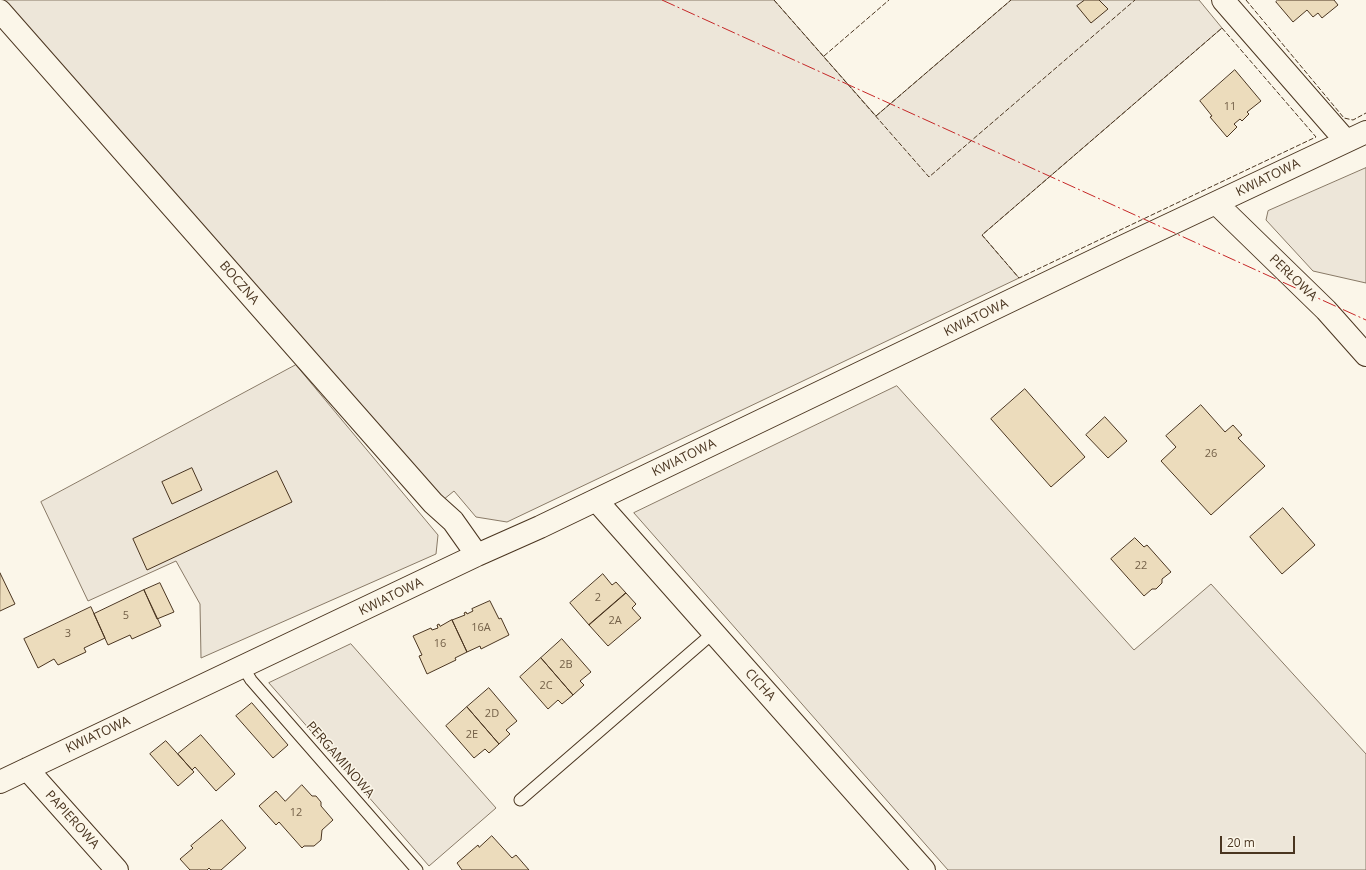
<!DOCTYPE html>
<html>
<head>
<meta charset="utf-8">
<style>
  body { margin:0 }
  #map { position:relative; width:1366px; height:870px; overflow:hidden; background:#fbf6e9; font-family:"Open Sans",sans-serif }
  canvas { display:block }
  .scale { position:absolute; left:1220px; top:836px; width:75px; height:18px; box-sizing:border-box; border:2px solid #4a3520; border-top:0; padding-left:5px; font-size:12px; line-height:14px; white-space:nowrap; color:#4a3520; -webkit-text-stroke:3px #fbf6e9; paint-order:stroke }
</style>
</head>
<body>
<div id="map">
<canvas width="1366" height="870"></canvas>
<div class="scale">20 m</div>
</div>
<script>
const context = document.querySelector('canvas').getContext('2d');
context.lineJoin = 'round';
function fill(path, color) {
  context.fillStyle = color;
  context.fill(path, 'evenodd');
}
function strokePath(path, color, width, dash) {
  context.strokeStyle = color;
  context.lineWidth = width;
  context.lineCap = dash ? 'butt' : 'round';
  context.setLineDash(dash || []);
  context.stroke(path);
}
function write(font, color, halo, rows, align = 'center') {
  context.font = font + ' "Open Sans",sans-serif';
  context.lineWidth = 3;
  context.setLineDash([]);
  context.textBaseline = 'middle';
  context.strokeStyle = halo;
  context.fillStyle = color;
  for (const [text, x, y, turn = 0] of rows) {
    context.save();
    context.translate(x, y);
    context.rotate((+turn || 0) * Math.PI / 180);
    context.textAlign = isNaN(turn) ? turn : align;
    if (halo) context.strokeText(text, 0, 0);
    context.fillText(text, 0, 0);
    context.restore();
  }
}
const green = new Path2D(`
  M 0,0 L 774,0 L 876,116 L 1011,0 L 1199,0 L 1222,28 L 982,235 L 1019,278 L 507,522 L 476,517 L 454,491 L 443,500 L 0,2 Z
  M 1366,168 L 1366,283 L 1313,271 L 1266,220 L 1268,211 Z
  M 296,365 L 438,535 L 436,554 L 201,658 L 200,604 L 176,561 L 88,601 L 41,502 Z
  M 897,386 L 1134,650 L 1211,584 L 1366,754 L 1366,870 L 948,870 L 634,513 Z
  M 351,644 L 496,808 L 429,866 L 269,683 Z`);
fill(green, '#ede6d9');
strokePath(green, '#887966', 1);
const building = new Path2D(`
  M 1085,0 L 1099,0 L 1108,9 L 1091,23 L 1077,6 Z
  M 1278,0 L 1334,0 L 1338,5 L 1322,18 L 1318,13 L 1313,17 L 1307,10 L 1293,22 L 1276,2 Z
  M 1235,70 L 1261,101 L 1247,112 L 1249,114 L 1242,121 L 1240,119 L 1234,124 L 1237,127 L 1227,137 L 1210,117 L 1212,116 L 1200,101 Z
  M 1025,389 L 1085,457 L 1051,487 L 991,419 Z
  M 1201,405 L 1225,432 L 1233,425 L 1242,435 L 1238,438 L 1265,466 L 1211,515 L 1161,461 L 1176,447 L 1166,436 Z
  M 1105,417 L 1127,441 L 1108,458 L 1086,435 Z
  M 192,468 L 202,490 L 172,504 L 162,482 Z
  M 277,471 L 292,502 L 147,570 L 133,539 Z
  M 1283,508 L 1315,545 L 1282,574 L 1250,537 Z
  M 1135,538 L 1144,547 L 1147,545 L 1171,572 L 1162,579 L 1162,583 L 1156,589 L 1152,589 L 1144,596 L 1111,559 Z
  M 0,573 L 15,604 L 0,611 Z
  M 603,574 L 612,585 L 616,582 L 626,593 L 589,625 L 570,603 Z
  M 160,583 L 174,612 L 157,619 L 144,590 Z
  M 144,590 L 161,626 L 132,639 L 130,635 L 108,645 L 94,614 Z
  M 626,593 L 636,604 L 632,608 L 641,618 L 608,646 L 589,625 Z
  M 490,601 L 499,619 L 501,618 L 509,635 L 481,649 L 480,646 L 467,652 L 452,620 L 465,615 L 464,613 L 466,612 L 467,614 L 473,611 L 472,609 Z
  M 91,607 L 105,638 L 84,648 L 86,652 L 58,665 L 54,659 L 38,668 L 24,639 Z
  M 452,620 L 467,652 L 455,658 L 456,660 L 427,674 L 419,656 L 422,655 L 413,636 L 431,628 L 432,630 L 438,628 L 437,625 L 439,624 L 440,626 Z
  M 562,639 L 591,672 L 580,681 L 584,685 L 573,695 L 541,658 Z
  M 541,658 L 573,695 L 562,704 L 558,700 L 548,709 L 520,677 Z
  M 489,688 L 517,721 L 506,730 L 510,734 L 499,744 L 467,707 Z
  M 252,703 L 288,745 L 273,758 L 236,716 Z
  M 467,707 L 499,744 L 489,753 L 485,749 L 474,758 L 446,726 Z
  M 201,735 L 235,774 L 216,791 L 195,767 L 192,770 L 178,754 Z
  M 166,741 L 194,772 L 178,786 L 150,754 Z
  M 302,785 L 312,796 L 316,796 L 321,802 L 321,806 L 333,820 L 322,830 L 321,840 L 314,846 L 304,846 L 302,848 L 279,822 L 276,825 L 259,806 L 276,791 L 285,801 Z
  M 222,820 L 246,848 L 221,870 L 211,870 L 209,868 L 207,870 L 190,870 L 180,859 L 193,848 L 191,846 Z
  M 492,836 L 512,858 L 516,855 L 529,870 L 462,870 L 457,863 L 478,845 L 479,847 Z`);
fill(building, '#ecdcbc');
strokePath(building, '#4a3520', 1);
const lane = new Path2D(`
  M 243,667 L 251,680 L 417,870
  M 520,800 L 713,633`);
const street = new Path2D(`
  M 1223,0 L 1346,141
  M 0,11 L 433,503 L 453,521 L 477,555
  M 1216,203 L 1326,310 L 1366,355
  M 596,500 L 924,870
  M 27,769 L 117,870
  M 0,782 L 477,555 L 540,527 L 1122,247 L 1366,132`);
strokePath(lane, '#4a3520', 13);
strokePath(street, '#4a3520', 24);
strokePath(lane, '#fbf6e9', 11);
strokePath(street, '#fbf6e9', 22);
strokePath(new Path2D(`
  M 774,0 L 929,177 L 1135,0
  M 1246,0 L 1344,118 L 1353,120 L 1366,113
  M 1222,28 L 1316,137 L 1019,278 L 982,235 Z
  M 824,56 L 889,0
  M 876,116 L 1011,0`), '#4a3520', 1, [5, 2]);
strokePath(new Path2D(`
  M 662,0 L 1366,320`), '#c62828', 1, [14, 3, 2, 3]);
write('11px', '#725f47', null, [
  ["11",1230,107],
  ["26",1211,454],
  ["22",1141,566],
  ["2",598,598],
  ["5",126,616],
  ["2A",615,621],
  ["16A",481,628],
  ["3",68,634],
  ["16",440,644],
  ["2B",566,665],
  ["2C",546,686],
  ["2D",492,714],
  ["2E",472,735],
  ["12",296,813]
]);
write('13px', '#4a3520', '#fbf6e9', [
  ["KWIATOWA",1268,178,-26],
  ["PERŁOWA",1293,278,44],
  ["BOCZNA",239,283,49],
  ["KWIATOWA",976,318,-26],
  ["KWIATOWA",684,458,-26],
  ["KWIATOWA",391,597,-26],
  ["CICHA",760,685,48],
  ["KWIATOWA",98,735,-25],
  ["PERGAMINOWA",340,760,49],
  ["PAPIEROWA",72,820,48]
]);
</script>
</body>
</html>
